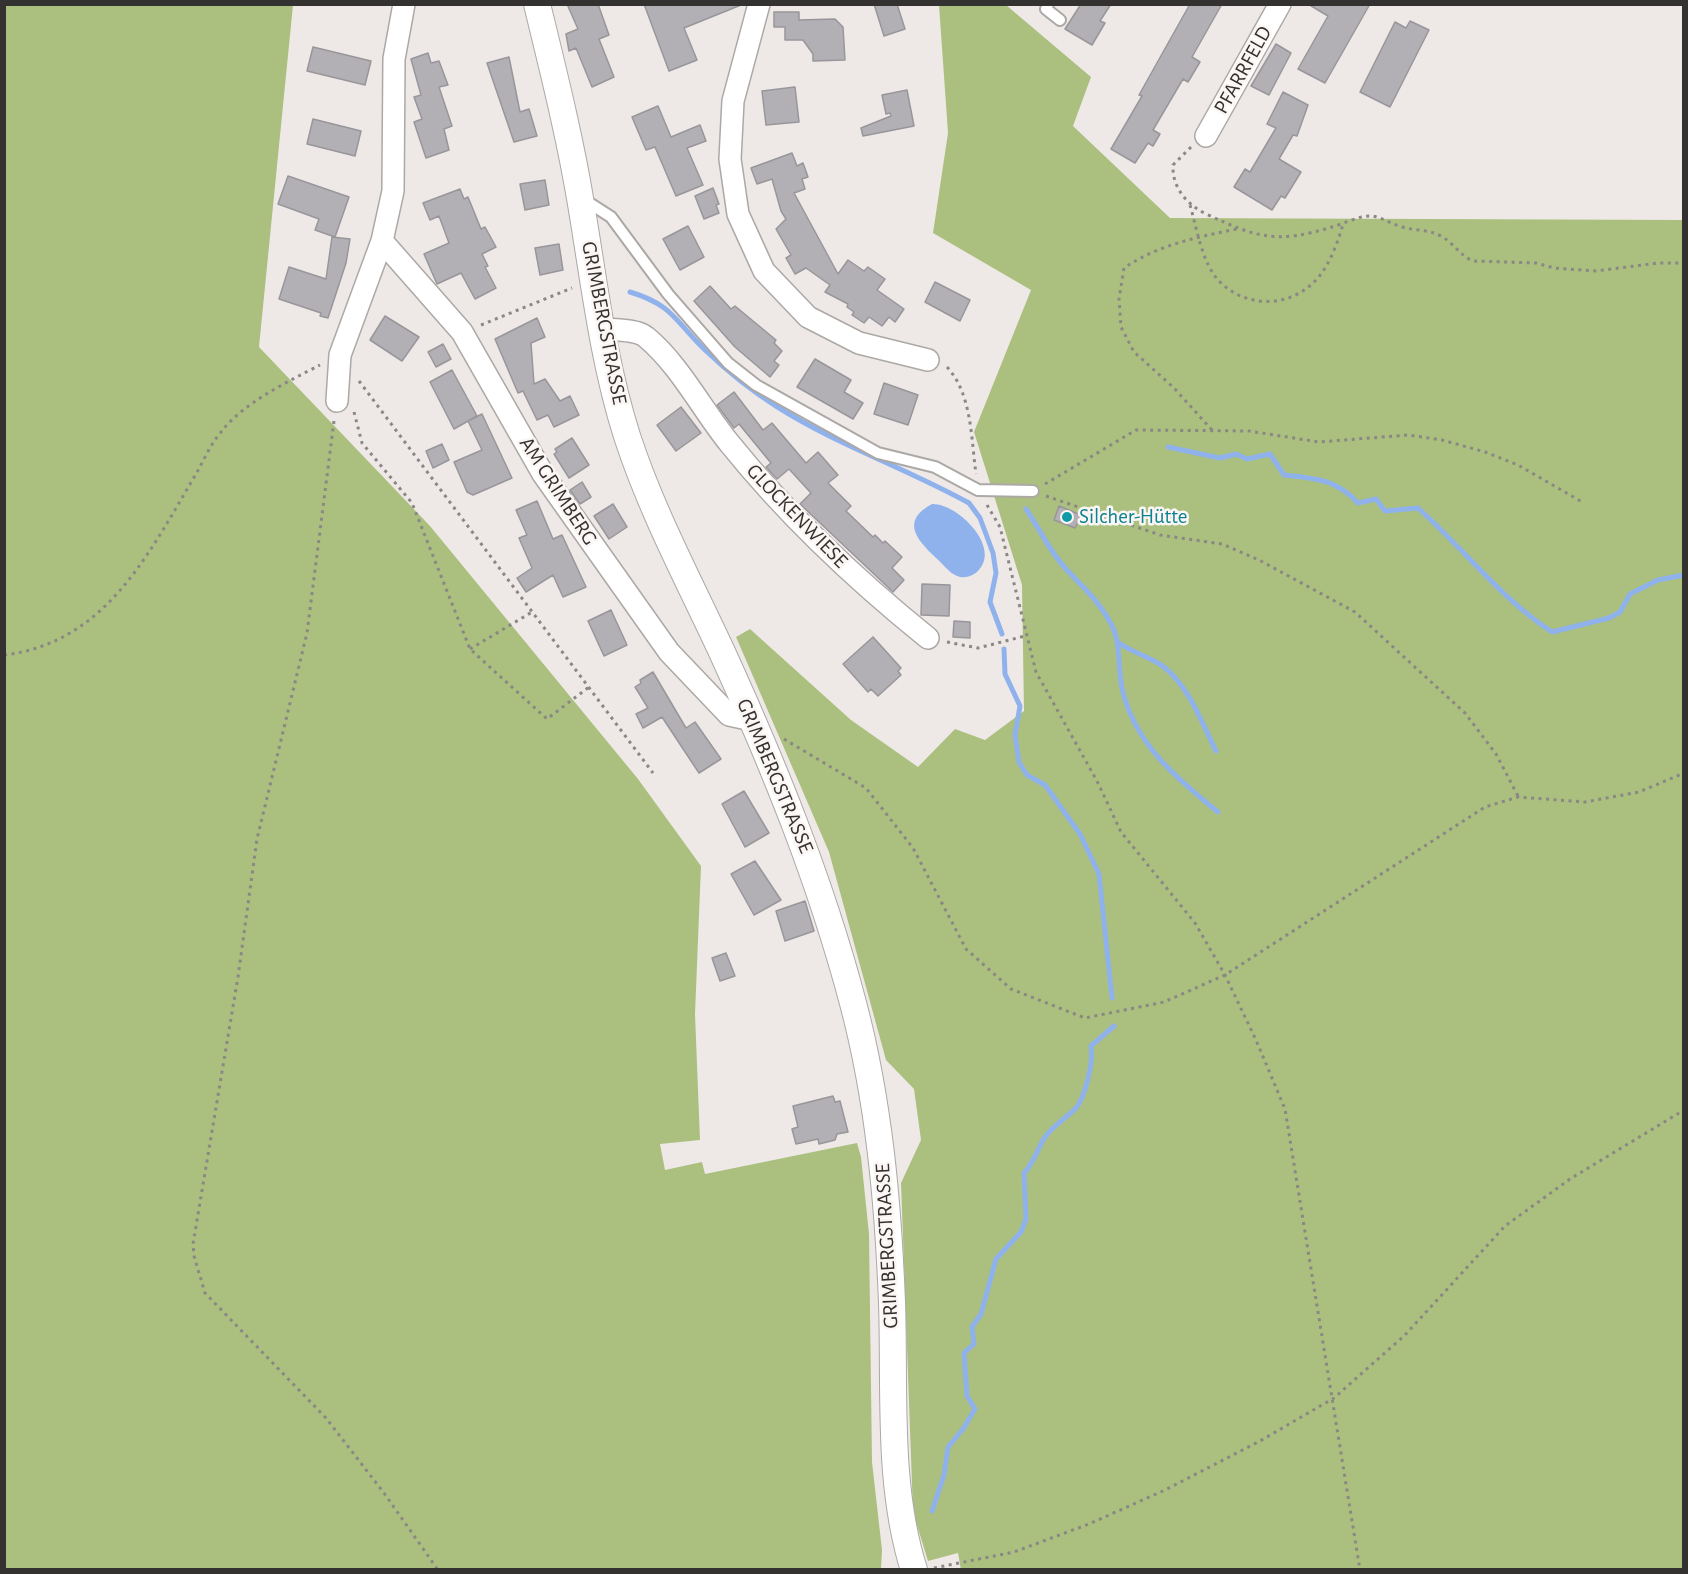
<!DOCTYPE html>
<html>
<head>
<meta charset="utf-8">
<style>
  body { margin:0 }
  #map { position:relative; width:1688px; height:1574px; overflow:hidden; background:#eee9e7; font-family:"Alegreya Sans",sans-serif }
  canvas { display:block }
  .frame { position:absolute; inset:0; border:6px solid #343231; pointer-events:none }
</style>
</head>
<body>
<div id="map">
<canvas width="1688" height="1574"></canvas>
<div class="frame"></div>
</div>
<script>
const context = document.querySelector('canvas').getContext('2d');
context.lineJoin = 'round';
function fill(path, color) {
  context.fillStyle = color;
  context.fill(path, 'evenodd');
}
function strokePath(path, color, width, dash) {
  context.strokeStyle = color;
  context.lineWidth = width;
  context.lineCap = dash ? 'butt' : 'round';
  context.setLineDash(dash || []);
  context.stroke(path);
}
function write(font, color, halo, rows, align = 'center') {
  context.font = font + ' "Alegreya Sans",sans-serif';
  context.lineWidth = 5;
  context.setLineDash([]);
  context.textBaseline = 'middle';
  context.strokeStyle = halo;
  context.fillStyle = color;
  for (const [text, x, y, turn = 0] of rows) {
    context.save();
    context.translate(x, y);
    context.rotate((+turn || 0) * Math.PI / 180);
    context.textAlign = isNaN(turn) ? turn : align;
    if (halo) context.strokeText(text, 0, 0);
    context.fillText(text, 0, 0);
    context.restore();
  }
}
fill(new Path2D(`
  M 5,4 L 293,5 L 259,347 L 430,526 L 638,779 L 701,866 L 695,1014 L 700,1140 L 660,1144 L 665,1170 L 702,1162 L 705,1174 L 857,1143 L 861,1157 L 869,1234 L 872,1462 L 882,1550 L 881,1569 L 5,1569 Z
  M 939,5 L 1006,5 L 1091,77 L 1073,126 L 1170,218 L 1683,220 L 1683,1569 L 961,1570 L 958,1553 L 928,1561 L 913,1512 L 901,1183 L 921,1140 L 914,1089 L 886,1060 L 829,852 L 736,637 L 750,629 L 851,720 L 918,767 L 955,729 L 985,740 L 1024,711 L 1022,585 L 974,432 L 1031,290 L 933,233 L 948,133 Z`), '#abc07e');
fill(new Path2D(`
  M 932,504 C 958,503 1002,548 978,571 C 973,576 964,579 957,576 C 949,573 942,563 936,558 C 917,540 900,521 932,504 Z`), '#8fb2ec');
strokePath(new Path2D(`
  M 630,292 C 673,305 675,321 704,349 C 727,371 750,390 776,406 C 837,445 906,468 969,503 L 980,518 L 993,553 L 996,573 L 990,602 L 1002,634
  M 1168,447 L 1220,458 L 1236,454 L 1247,459 L 1270,454 L 1284,475 C 1314,478 1336,479 1358,503 L 1376,499 L 1385,511 L 1418,508 C 1464,549 1500,598 1552,632 L 1609,618 L 1620,612 L 1630,594 L 1658,580 L 1684,575
  M 1026,509 C 1039,528 1050,552 1066,569 C 1083,587 1098,600 1110,622 C 1122,643 1117,665 1122,688 C 1134,743 1176,778 1218,812
  M 1119,643 C 1133,653 1151,657 1164,667 C 1189,687 1202,723 1216,751
  M 1004,649 L 1005,674 L 1020,706 L 1015,735 L 1019,762 L 1027,775 L 1045,785 L 1080,834 L 1099,874 L 1112,998
  M 932,1511 L 944,1475 L 948,1447 L 963,1429 L 975,1409 L 967,1396 L 964,1353 L 974,1344 L 972,1327 L 981,1314 L 996,1259 L 1021,1232 L 1026,1219 L 1024,1173 C 1035,1161 1037,1149 1045,1137 C 1054,1125 1066,1118 1076,1108 C 1085,1097 1094,1061 1091,1046 L 1114,1026`), '#8fb2ec', 5);
const building = new Path2D(`
  M 567,4 L 598,4 L 609,35 L 599,39 L 614,77 L 592,87 L 576,48 L 569,51 L 566,34 L 578,29 Z
  M 644,4 L 740,4 L 741,5 L 684,28 L 697,60 L 669,71 Z
  M 874,4 L 897,4 L 905,29 L 884,36 Z
  M 1081,4 L 1111,4 L 1100,21 L 1105,23 L 1092,45 L 1065,29 Z
  M 1190,4 L 1222,4 L 1192,57 L 1200,62 L 1188,82 L 1183,79 L 1153,130 L 1160,134 L 1153,146 L 1148,143 L 1135,163 L 1111,149 L 1142,96 L 1139,95 Z
  M 1308,4 L 1370,4 L 1325,83 L 1298,69 L 1328,16 Z
  M 774,12 L 799,12 L 799,20 L 835,19 L 843,27 L 845,60 L 813,61 L 813,54 L 803,40 L 785,40 L 785,27 L 774,27 Z
  M 1410,21 L 1429,30 L 1390,107 L 1360,92 L 1395,22 L 1406,28 Z
  M 1276,44 L 1291,53 L 1269,95 L 1251,86 Z
  M 313,47 L 371,61 L 365,85 L 307,71 Z
  M 428,53 L 431,63 L 439,61 L 448,85 L 439,87 L 452,126 L 444,129 L 449,150 L 426,158 L 414,122 L 422,119 L 414,97 L 421,95 L 411,59 Z
  M 509,57 L 520,112 L 529,109 L 537,136 L 514,142 L 487,63 Z
  M 795,87 L 799,122 L 766,125 L 762,91 Z
  M 907,90 L 914,126 L 863,136 L 861,128 L 891,116 L 890,113 L 886,114 L 882,95 Z
  M 1283,92 L 1308,105 L 1297,136 L 1293,135 L 1279,159 L 1301,172 L 1285,198 L 1281,196 L 1272,210 L 1234,187 L 1245,169 L 1250,172 L 1276,128 L 1267,124 Z
  M 658,106 L 671,137 L 700,125 L 706,141 L 687,148 L 703,185 L 676,196 L 655,147 L 646,150 L 632,117 Z
  M 313,119 L 361,131 L 355,156 L 307,144 Z
  M 792,153 L 797,166 L 803,163 L 808,177 L 802,179 L 805,189 L 794,193 L 838,274 L 848,260 L 864,271 L 868,267 L 885,279 L 877,290 L 904,309 L 895,322 L 889,317 L 882,326 L 869,317 L 864,323 L 852,315 L 854,312 L 847,307 L 848,304 L 825,292 L 830,285 L 806,268 L 795,274 L 786,258 L 791,255 L 776,229 L 786,219 L 781,211 L 772,179 L 757,184 L 751,168 Z
  M 288,176 L 349,197 L 335,237 L 315,230 L 319,219 L 278,204 Z
  M 545,180 L 549,205 L 525,210 L 520,184 Z
  M 713,188 L 719,204 L 716,205 L 719,213 L 704,219 L 695,196 Z
  M 460,189 L 464,199 L 468,197 L 481,229 L 485,227 L 496,247 L 482,254 L 488,266 L 485,267 L 496,288 L 475,299 L 461,273 L 437,284 L 424,254 L 449,243 L 439,216 L 430,220 L 423,203 Z
  M 688,226 L 704,257 L 680,270 L 663,239 Z
  M 332,237 L 350,239 L 346,263 L 328,318 L 320,316 L 321,313 L 279,299 L 289,267 L 326,279 Z
  M 559,244 L 563,270 L 540,275 L 535,248 Z
  M 935,282 L 970,300 L 960,321 L 925,302 Z
  M 710,286 L 731,309 L 735,306 L 776,340 L 774,343 L 782,351 L 774,361 L 779,365 L 770,377 L 735,347 L 694,301 Z
  M 385,316 L 419,337 L 402,361 L 370,340 Z
  M 537,318 L 545,337 L 531,343 L 534,384 L 545,379 L 560,401 L 570,396 L 579,415 L 554,427 L 548,415 L 537,420 L 523,391 L 518,393 L 495,339 Z
  M 443,344 L 451,359 L 436,367 L 428,352 Z
  M 815,359 L 851,380 L 844,392 L 863,403 L 853,419 L 797,387 Z
  M 452,370 L 477,416 L 454,429 L 430,382 Z
  M 884,383 L 918,395 L 908,425 L 874,414 Z
  M 734,392 L 763,430 L 772,423 L 806,463 L 818,452 L 838,475 L 828,483 L 851,506 L 846,511 L 873,537 L 875,535 L 883,543 L 885,541 L 902,557 L 892,568 L 904,580 L 893,592 L 800,504 L 811,493 L 789,469 L 777,479 L 766,467 L 771,463 L 739,424 L 734,428 L 717,405 Z
  M 681,407 L 701,433 L 676,451 L 657,425 Z
  M 482,414 L 512,478 L 473,495 L 467,492 L 454,462 L 482,450 L 468,421 Z
  M 572,438 L 589,465 L 569,478 L 554,454 L 557,452 L 555,449 Z
  M 442,444 L 449,460 L 433,468 L 426,451 Z
  M 582,482 L 591,497 L 580,504 L 570,490 Z
  M 537,501 L 553,539 L 562,535 L 586,587 L 563,597 L 553,575 L 526,592 L 517,578 L 532,568 L 519,538 L 527,535 L 516,510 Z
  M 613,504 L 627,527 L 609,539 L 594,516 Z
  M 1059,506 L 1081,515 L 1075,528 L 1054,520 Z
  M 922,584 L 950,585 L 949,616 L 921,615 Z
  M 611,610 L 627,645 L 604,656 L 588,621 Z
  M 954,621 L 970,622 L 970,638 L 953,637 Z
  M 873,637 L 901,668 L 898,671 L 901,675 L 878,696 L 871,689 L 868,692 L 843,664 Z
  M 653,672 L 686,728 L 695,722 L 721,759 L 699,773 L 662,717 L 643,728 L 636,714 L 648,708 L 635,687 L 641,683 L 640,680 Z
  M 744,791 L 769,833 L 745,847 L 722,804 Z
  M 755,861 L 781,900 L 754,915 L 731,874 Z
  M 805,901 L 814,931 L 785,941 L 776,911 Z
  M 726,953 L 735,976 L 720,981 L 712,958 Z
  M 833,1096 L 835,1102 L 840,1101 L 848,1132 L 837,1134 L 835,1140 L 819,1144 L 818,1139 L 796,1144 L 792,1129 L 798,1127 L 793,1106 Z`);
fill(building, '#b2b0b4');
strokePath(building, '#98969a', 1.5);
const service = new Path2D(`
  M 1048,4 L 1046,9 L 1060,20
  M 583,199 L 611,217 L 668,294 L 728,363 L 756,385 L 878,453 L 935,467 L 978,490 L 1033,491`);
const minor = new Path2D(`
  M 759,4 L 733,101 L 730,159 L 738,214 L 764,271 L 808,317 L 859,343 L 928,360
  M 1206,136 L 1280,4
  M 382,241 L 462,332 L 543,474 L 669,652 L 729,715 L 752,720
  M 602,329 C 614,330 637,329 646,337 C 679,364 703,411 730,444 C 788,516 856,580 928,638
  M 337,401 L 340,355 L 382,241 L 393,191 L 394,59 L 404,4`);
const tertiary = new Path2D(`
  M 537,4 C 553,70 570,137 581,204 C 594,281 603,361 627,436 C 651,510 689,581 722,652 C 774,766 821,882 853,1003 C 879,1101 888,1202 892,1302 C 895,1391 887,1484 914,1570`);
strokePath(service, '#aca8a6', 14);
strokePath(minor, '#aca8a6', 24);
strokePath(tertiary, '#aca8a6', 28);
strokePath(new Path2D(`
  M 1191,147 L 1173,165 C 1172,187 1186,204 1206,214 C 1258,238 1276,244 1332,227 C 1343,224 1361,215 1372,216 C 1383,218 1392,224 1402,227 C 1416,231 1428,229 1441,236 C 1454,243 1460,256 1473,261 L 1536,263 L 1554,268 L 1596,271 L 1658,263 L 1684,263
  M 1190,205 C 1197,229 1202,264 1220,282 C 1246,308 1289,308 1315,281 C 1329,267 1338,242 1343,224
  M 481,325 L 572,288
  M 947,367 C 972,394 971,438 976,474
  M 359,381 L 653,773
  M 354,412 L 362,443 L 412,503 L 470,649 L 547,719 L 589,687
  M 334,421 L 307,633 L 257,839 L 238,977 L 193,1244 L 194,1256 L 205,1293 L 326,1418 L 384,1493 L 438,1570
  M 1212,430 L 1174,388 L 1134,352 L 1121,327 L 1119,299 L 1124,268 C 1158,245 1197,237 1237,229
  M 1045,484 L 1136,430 L 1249,431 L 1319,442 L 1408,435 L 1442,440 L 1485,452 L 1518,465 L 1582,502
  M 1046,496 L 1160,535 L 1222,544 L 1259,560 L 1355,612 L 1465,713 L 1496,754 L 1518,796
  M 987,505 L 1000,527 L 1036,672 L 1097,781 L 1121,832 L 1195,923 L 1225,975 L 1256,1040 L 1285,1109 L 1360,1570
  M 947,642 L 978,648 L 1025,636
  M 470,649 L 532,612
  M 4,655 C 106,643 149,553 196,474 C 204,460 211,443 222,431 C 243,403 289,381 320,365
  M 784,739 L 866,788 L 913,848 L 966,949 L 1011,989 L 1085,1018 L 1164,1002 L 1225,975 L 1485,807 L 1518,797 L 1585,802 L 1639,792 L 1684,773
  M 934,1568 L 1014,1552 L 1089,1524 L 1165,1490 L 1260,1441 L 1334,1398 L 1405,1335 L 1505,1226 L 1570,1179 L 1684,1110`), '#8a8785', 3, [3, 4.5]);
strokePath(service, '#fff', 10);
strokePath(minor, '#fff', 21);
strokePath(tertiary, '#fff', 26);
for (const [x, y, r, color] of [
  [1067,517,6,"#0f9aa8"]
]) {
  const dot = new Path2D();
  dot.arc(x, y, r, 0, 2 * Math.PI);
  context.fillStyle = color;
  context.fill(dot);
  strokePath(dot, '#fbf6f4', 2);
}
write('21px', '#343231', '#fbf6f4', [
  ["PFARRFELD",1243,70,-61],
  ["GRIMBERGSTRASSE",604,323,79],
  ["AM GRIMBERG",558,491,57],
  ["GLOCKENWIESE",797,516,46],
  ["GRIMBERGSTRASSE",775,776,67],
  ["GRIMBERGSTRASSE",887,1246,-93]
]);
write('21px', '#0d838f', '#fbf6f4', [
  ["Silcher-Hütte",1079,517]
], 'left');
</script>
</body>
</html>
